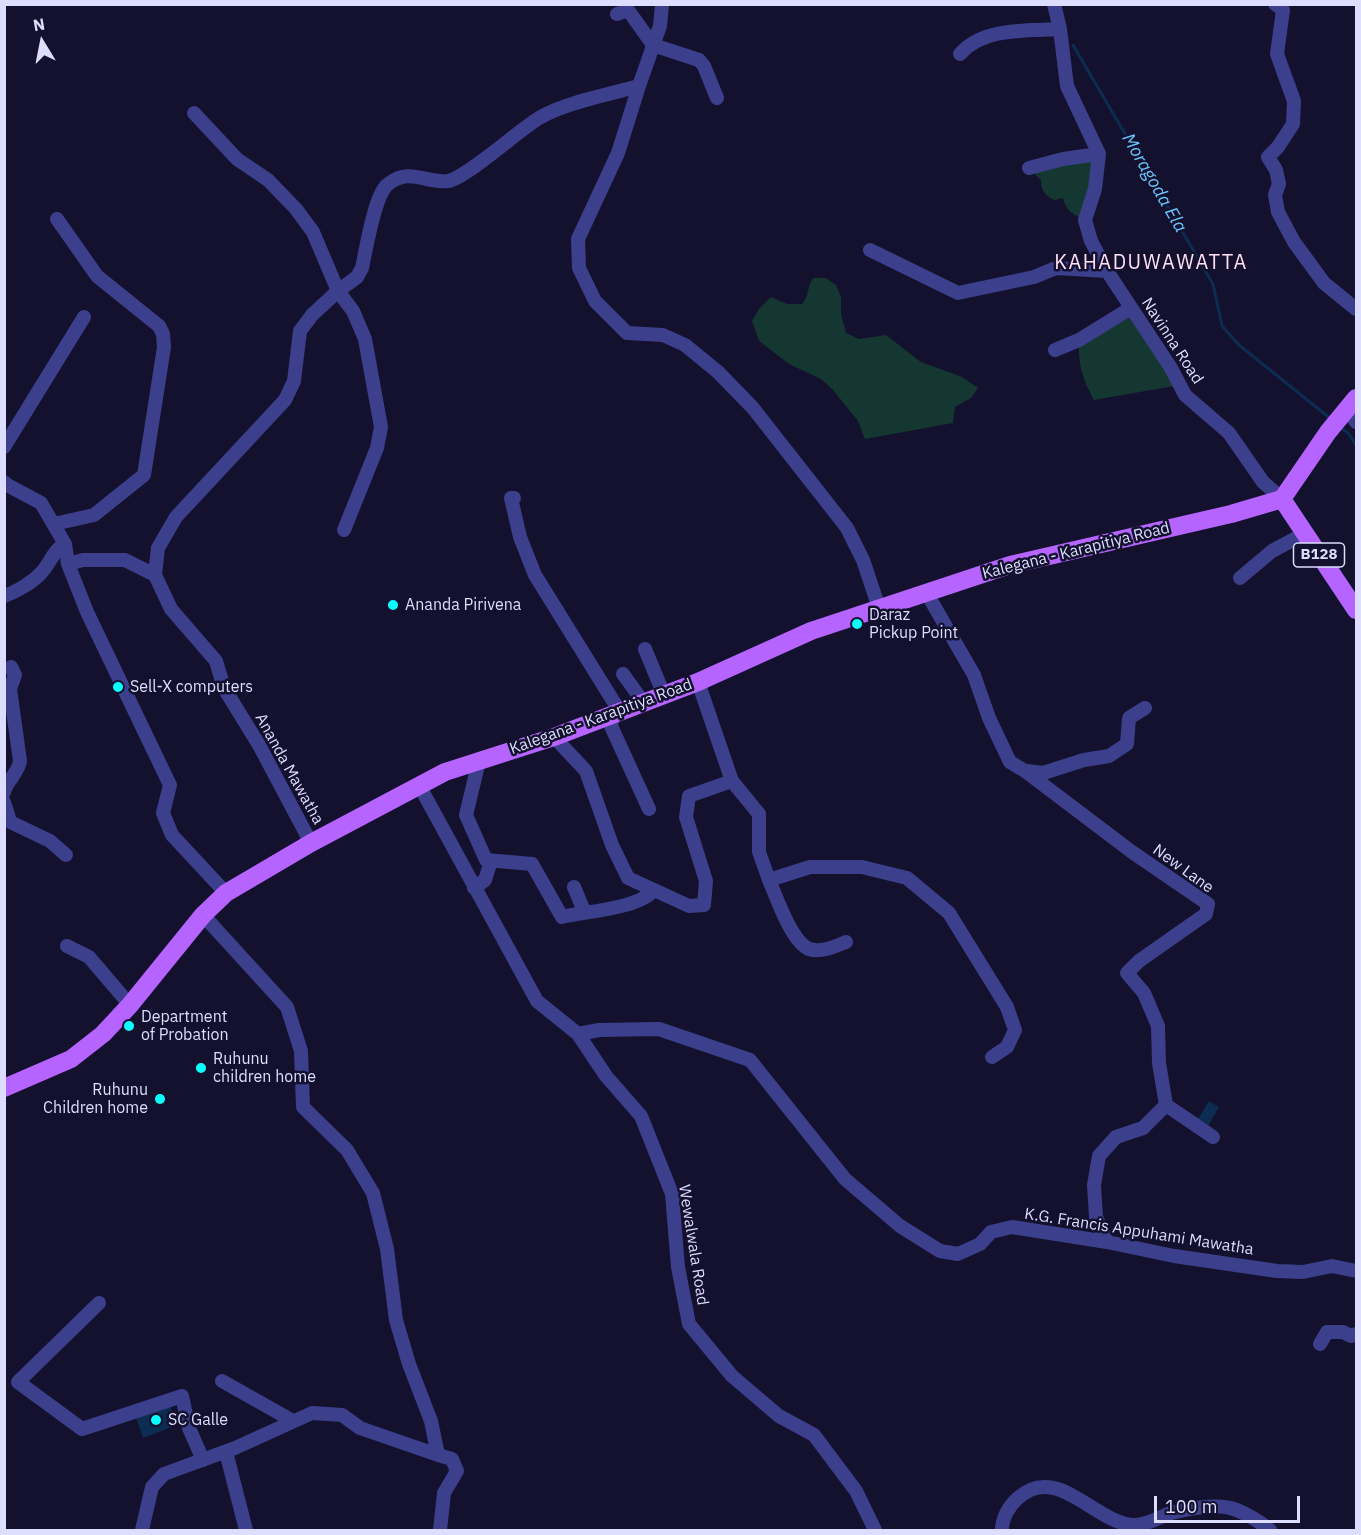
<!DOCTYPE html>
<html>
<head>
<meta charset="utf-8">
<style>
  body { margin:0 }
  #map { position:relative; width:1361px; height:1535px; overflow:hidden; background:#13112d; font-family:"IBM Plex Sans",sans-serif }
  canvas { display:block }
  .frame { position:absolute; inset:0; border:6px solid #ddf; pointer-events:none }
  .north { position:absolute; left:12px; top:12px; width:60px; height:60px; -webkit-text-stroke:4px #13112d; paint-order:stroke; rotate:350deg; font-size:16px; font-weight:700; line-height:24px; text-align:center; color:#ddf }
  .north::after { content:''; display:block; margin:auto; width:21px; height:27px; background:#ddf; clip-path:polygon(50% 0,100% 100%,50% 72%,0 100%) }
  .scale { position:absolute; left:1154px; top:1496px; width:146px; height:27px; box-sizing:border-box; border:3px solid #ddf; border-top:0; padding-left:8px; font-size:18px; line-height:21px; white-space:nowrap; color:#ddf; -webkit-text-stroke:4px #13112d; paint-order:stroke }
</style>
</head>
<body>
<div id="map">
<canvas width="1361" height="1535"></canvas>
<div class="frame"></div>
<div class="north">N</div>
<div class="scale">100 m</div>
</div>
<script>
const context = document.querySelector('canvas').getContext('2d');
context.lineJoin = 'round';
function fill(path, color) {
  context.fillStyle = color;
  context.fill(path, 'evenodd');
}
function strokePath(path, color, width, dash) {
  context.strokeStyle = color;
  context.lineWidth = width;
  context.lineCap = dash ? 'butt' : 'round';
  context.setLineDash(dash || []);
  context.stroke(path);
}
function write(font, color, halo, rows, align = 'center') {
  context.font = font + ' "IBM Plex Sans",sans-serif';
  context.lineWidth = 5;
  context.setLineDash([]);
  context.textBaseline = 'middle';
  context.strokeStyle = halo;
  context.fillStyle = color;
  for (const [text, x, y, turn = 0] of rows) {
    context.save();
    context.translate(x, y);
    context.rotate((+turn || 0) * Math.PI / 180);
    context.textAlign = isNaN(turn) ? turn : align;
    if (halo) context.strokeText(text, 0, 0);
    context.fillText(text, 0, 0);
    context.restore();
  }
}
fill(new Path2D(`
  M 1099,154 L 1085,220 C 1074,215 1065,210 1063,198 L 1054,200 C 1045,195 1041,191 1041,180 L 1029,168 Z
  M 813,278 L 826,278 L 836,285 L 841,297 L 841,314 L 846,333 L 859,339 L 886,335 L 921,362 L 962,377 L 978,388 L 971,398 L 955,407 L 953,423 L 865,439 L 858,421 L 833,390 L 821,379 L 789,364 L 759,341 L 752,321 L 759,309 L 771,297 L 787,304 L 802,304 C 809,297 807,287 813,278 Z
  M 1131,308 L 1180,385 L 1094,400 C 1082,378 1078,364 1079,340 Z`), '#143732');
fill(new Path2D(`
  M 1209,1101 L 1219,1107 L 1207,1128 L 1196,1122 Z
  M 169,1403 L 177,1425 L 143,1438 L 135,1415 Z`), '#0c2c51');
strokePath(new Path2D(`
  M 1073,45 L 1213,284 L 1222,326 L 1239,345 L 1331,419
  M 1340,427 L 1349,434 L 1356,445`), '#0c2c51', 3);
strokePath(new Path2D(`
  M 1054,4 L 1060,29 L 1067,86 L 1099,154 L 1095,189 L 1085,220 L 1091,241 L 1107,271 L 1171,368 L 1185,395 L 1229,433 L 1263,482 L 1282,499
  M 1275,4 L 1283,10 L 1277,54 L 1294,101 L 1293,124 L 1278,147 L 1268,157 L 1276,170 L 1279,184 L 1275,195 L 1278,212 L 1294,242 L 1324,283 L 1356,309
  M 617,14 L 628,10 L 653,45 L 699,60 L 704,66 L 717,98
  M 960,54 C 983,27 1027,31 1060,29
  M 639,86 L 618,153 L 578,239 L 579,268 L 595,301 L 627,333 L 663,335 L 685,345 L 718,372 L 753,408 L 847,528 L 863,560 L 879,608
  M 194,113 L 237,159 L 268,180 L 296,209 L 313,232 L 338,291 L 353,311 L 365,339 L 381,427 L 377,448 L 344,530
  M 1029,168 L 1063,159 L 1099,154
  M 870,250 L 958,293 L 1034,277 L 1056,268 L 1107,271
  M 1055,350 L 1079,340 L 1131,308
  M 1347,409 L 1356,422
  M 4,447 L 84,317
  M 4,482 L 9,486 L 41,503 L 65,544 L 68,564 L 87,612 L 170,785 L 163,813 L 172,835 L 226,893
  M 514,498 L 511,498 L 520,537 L 535,575 L 620,712
  M 54,524 L 94,515 L 144,475 L 164,347 L 163,334 L 159,326 L 97,276 L 57,219
  M 68,564 L 83,560 L 125,560 L 155,575 L 171,609 L 216,661 L 224,688 L 259,745 L 311,843
  M 155,575 L 158,548 L 176,517 L 285,400 L 294,381 L 300,331 L 312,315 L 338,291 L 357,277 L 362,268 C 366,250 374,197 387,185 C 409,166 426,184 448,181 C 466,178 519,130 539,118 C 564,103 610,94 639,86 L 660,26 L 662,4
  M 1240,578 L 1272,551 L 1304,534
  M 926,592 L 974,675 L 989,718 L 1010,762 L 1025,771 L 1132,852 L 1208,904 L 1206,914 L 1139,961 L 1127,973 L 1144,993 L 1158,1026 L 1159,1063 L 1166,1105 L 1143,1128 L 1116,1137 L 1099,1156 L 1094,1185 L 1096,1217 L 1107,1242
  M 4,596 C 16,592 33,582 41,573 C 51,563 52,551 65,544
  M 645,649 L 664,695
  M 623,674 L 644,703
  M 698,682 L 732,781
  M 613,715 L 611,726 L 649,809
  M 554,737 L 586,771 L 612,845 L 628,878 L 689,906 L 704,905 L 706,881 L 686,817 L 689,796 L 732,781 L 759,814 L 759,852 L 769,880 L 810,867 L 862,867 L 907,878 L 949,913 L 1007,1007 L 1015,1030 L 1007,1047 L 992,1057
  M 479,761 L 466,815 L 486,860 L 532,864 L 562,917 C 587,911 638,909 654,890
  M 1027,771 L 1043,773 L 1084,760 L 1109,756 L 1127,744 L 1129,718 L 1145,708
  M 419,785 L 537,1001 L 578,1034 L 606,1076 L 641,1116 L 672,1194 L 678,1267 L 689,1324 L 732,1376 L 779,1416 L 814,1435 L 856,1491 L 875,1530
  M 4,792 C 7,780 18,774 20,761 L 10,689 L 15,675 L 11,667
  M 4,802 L 10,821
  M 4,819 L 50,841 L 66,855
  M 769,880 C 777,898 791,941 809,949 C 821,953 836,946 846,942
  M 574,887 L 584,911
  M 474,888 L 485,880 L 491,861
  M 203,915 L 287,1007 L 301,1051 L 303,1107 L 347,1150 L 373,1193 L 387,1249 L 396,1320 L 409,1364 L 431,1421 L 438,1455 L 452,1459 L 457,1471 L 444,1493 L 440,1530
  M 67,946 L 89,957 L 130,1005
  M 578,1034 L 599,1030 L 659,1029 L 750,1060 L 845,1179 L 900,1226 L 940,1251 L 958,1254 L 980,1244 L 991,1232 L 1012,1227 L 1107,1242 L 1174,1256 L 1277,1271 L 1303,1272 L 1332,1266 L 1356,1271
  M 1166,1105 L 1213,1137
  M 99,1303 L 18,1382 L 82,1429 L 182,1396 L 189,1428 L 203,1460
  M 1320,1344 L 1327,1332 L 1343,1332 L 1351,1336 L 1356,1334
  M 222,1381 L 293,1421
  M 226,1452 L 246,1530
  M 142,1530 L 152,1487 L 164,1474 L 235,1448 L 312,1413 L 342,1415 L 360,1428 L 438,1455
  M 1002,1530 C 1002,1518 1009,1506 1018,1498 C 1058,1462 1096,1525 1135,1525 C 1148,1525 1159,1517 1171,1513 C 1185,1509 1215,1504 1230,1508 C 1241,1510 1262,1523 1270,1530`), '#3c408c', 14);
strokePath(new Path2D(`
  M 1282,499 L 1356,610
  M 1282,499 L 1328,432 L 1356,398
  M 4,1088 L 71,1059 L 103,1034 L 130,1005 L 203,915 L 226,893 L 311,843 L 445,772 L 554,737 L 698,682 L 811,631 L 1010,565 L 1231,514 L 1282,499`), '#b664ff', 18);
for (const [x, y, r, color] of [
  [393,605,6,"#09feff"],
  [857,624,6,"#09feff"],
  [118,687,6,"#09feff"],
  [129,1026,6,"#09feff"],
  [201,1068,6,"#09feff"],
  [160,1099,6,"#09feff"],
  [156,1420,6,"#09feff"]
]) {
  const dot = new Path2D();
  dot.arc(x, y, r, 0, 2 * Math.PI);
  context.fillStyle = color;
  context.fill(dot);
  strokePath(dot, '#13112d', 2);
}
for (const [x, y, w] of [
  [1319,555,51]
]) {
  const box = new Path2D();
  box.roundRect(x - w / 2, y - 12, w, 24, 4.5);
  context.fillStyle = '#13112d';
  context.fill(box);
  strokePath(box, '#ddf', 1.5);
}
write('bold 15px', '#ddf', null, [
  ["B128",1319,555]
]);
write('16px', '#ddf', '#13112d', [
  ["Navinna Road",1172,341,57],
  ["Kalegana - Karapitiya Road",1076,551,-14],
  ["Kalegana - Karapitiya Road",601,717,-20],
  ["Ananda Mawatha",289,769,61],
  ["New Lane",1183,869,36],
  ["K.G. Francis Appuhami Mawatha",1139,1232,9],
  ["Wewalwala Road",693,1245,81]
]);
write('16px', '#ddf', '#13112d', [
  ["Ananda Pirivena",405,605],
  ["Daraz",869,615],
  ["Pickup Point",869,633],
  ["Sell-X computers",130,687],
  ["Department",141,1017],
  ["of Probation",141,1035],
  ["Ruhunu",213,1059],
  ["children home",213,1077],
  ["Ruhunu",148,1090,"right"],
  ["Children home",148,1108,"right"],
  ["SC Galle",168,1420]
], 'left');
write('italic 18px', '#6bc8ff', '#13112d', [
  ["Moragoda Ela",1154,183,60]
]);
context.letterSpacing = '1.5px';
write('20px', '#ffdff6', '#13112d', [
  ["KAHADUWAWATTA",1151,263]
]);
context.letterSpacing = '0px';
</script>
</body>
</html>
